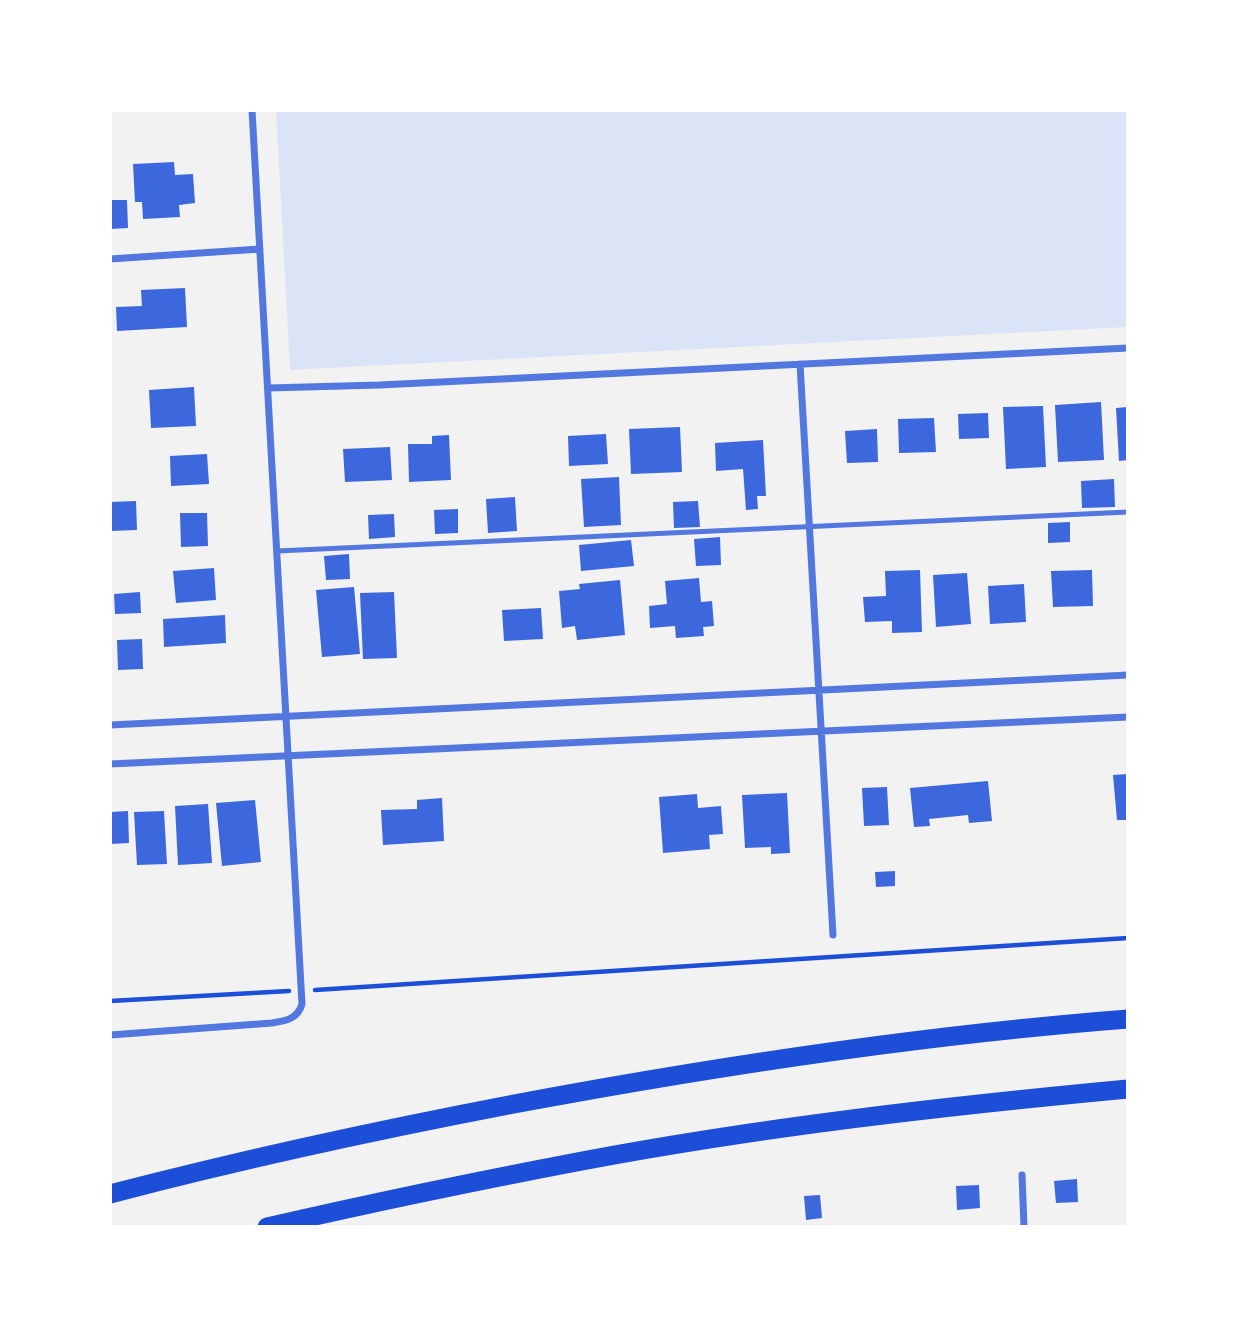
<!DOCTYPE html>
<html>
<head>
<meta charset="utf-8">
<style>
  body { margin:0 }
  #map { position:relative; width:1238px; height:1337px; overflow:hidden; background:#f2f2f2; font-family:"Titillium Web",sans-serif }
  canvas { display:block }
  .frame { position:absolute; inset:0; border:112px solid #fff; pointer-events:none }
</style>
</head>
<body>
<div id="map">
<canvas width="1238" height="1337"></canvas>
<div class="frame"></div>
</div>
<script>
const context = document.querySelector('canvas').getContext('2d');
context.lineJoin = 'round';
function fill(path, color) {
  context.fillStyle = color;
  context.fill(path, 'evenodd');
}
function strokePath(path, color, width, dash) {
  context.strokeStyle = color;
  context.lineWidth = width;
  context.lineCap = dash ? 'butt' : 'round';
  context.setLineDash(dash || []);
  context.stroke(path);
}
fill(new Path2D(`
  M 276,110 L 1128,110 L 1128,327 L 290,370 Z`), '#dbe4f7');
fill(new Path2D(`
  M 174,162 L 175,175 L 193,174 L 195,203 L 179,205 L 180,217 L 143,219 L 142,202 L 135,202 L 133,164 Z
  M 110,200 L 127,200 L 128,228 L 110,229 Z
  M 185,288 L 187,327 L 117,331 L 116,307 L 142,306 L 141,290 Z
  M 194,387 L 196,426 L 151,428 L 149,390 Z
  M 1101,402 L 1104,460 L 1058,462 L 1055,405 Z
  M 1043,406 L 1046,467 L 1006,469 L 1003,407 Z
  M 1128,407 L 1128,460 L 1119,461 L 1116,408 Z
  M 988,413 L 989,438 L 959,439 L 958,414 Z
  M 934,418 L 936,452 L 899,453 L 898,419 Z
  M 680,427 L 682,472 L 631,474 L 629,429 Z
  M 877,429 L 878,462 L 847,463 L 845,431 Z
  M 606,434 L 608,464 L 569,466 L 568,436 Z
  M 449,435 L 451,480 L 409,482 L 408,444 L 432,444 L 432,436 Z
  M 763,440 L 766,496 L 757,496 L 758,509 L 746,510 L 743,469 L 716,471 L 715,443 Z
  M 390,447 L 392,480 L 345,482 L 343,449 Z
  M 207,454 L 209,484 L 171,486 L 170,456 Z
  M 619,477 L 621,525 L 584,527 L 581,479 Z
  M 1114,479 L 1115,507 L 1082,508 L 1081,481 Z
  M 515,497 L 517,531 L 488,533 L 486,499 Z
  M 136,501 L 137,530 L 110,531 L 110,502 Z
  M 698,501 L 700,527 L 674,528 L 673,502 Z
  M 458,509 L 458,533 L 435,534 L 434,510 Z
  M 180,513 L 207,513 L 208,546 L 181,547 Z
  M 394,514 L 395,537 L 369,539 L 368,515 Z
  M 1070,522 L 1070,542 L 1048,543 L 1048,523 Z
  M 720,537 L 721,565 L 696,566 L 694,539 Z
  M 631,540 L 634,566 L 581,571 L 579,545 Z
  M 349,554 L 350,579 L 326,580 L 324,556 Z
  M 214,568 L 216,600 L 176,603 L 173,571 Z
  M 920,570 L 922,632 L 892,633 L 892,621 L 865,622 L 863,597 L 886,596 L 885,571 Z
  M 1092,570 L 1093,606 L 1053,607 L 1051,571 Z
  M 967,573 L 971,624 L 936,627 L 933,575 Z
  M 699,578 L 701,602 L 712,601 L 714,626 L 703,627 L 704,636 L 676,638 L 675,626 L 650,628 L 649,606 L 667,604 L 665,581 Z
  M 620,580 L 625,635 L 577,640 L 575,626 L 562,628 L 559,591 L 580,589 L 579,584 Z
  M 1024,584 L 1026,622 L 990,624 L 988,586 Z
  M 354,587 L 360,654 L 322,657 L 316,590 Z
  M 140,592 L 141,613 L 115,614 L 114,594 Z
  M 394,592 L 397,658 L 363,659 L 360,593 Z
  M 541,608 L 543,639 L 504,641 L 502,610 Z
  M 225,615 L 226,643 L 164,647 L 163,619 Z
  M 142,639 L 143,669 L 118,670 L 117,640 Z
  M 1128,774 L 1128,820 L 1117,820 L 1113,775 Z
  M 988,781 L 992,821 L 969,823 L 968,815 L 929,819 L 930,826 L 914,827 L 910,788 Z
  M 887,787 L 889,825 L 864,826 L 862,788 Z
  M 787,793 L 790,853 L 771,854 L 771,847 L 745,848 L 742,795 Z
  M 697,794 L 698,808 L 721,806 L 723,834 L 709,835 L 710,849 L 663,853 L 659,797 Z
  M 442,798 L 444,841 L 383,845 L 381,810 L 417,809 L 417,800 Z
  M 255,800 L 261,862 L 222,866 L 216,803 Z
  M 208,804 L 212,863 L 178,865 L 175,806 Z
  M 128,811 L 129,843 L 110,844 L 110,812 Z
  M 164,811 L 167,864 L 137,865 L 134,812 Z
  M 895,871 L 895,886 L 876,887 L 875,872 Z
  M 1077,1179 L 1078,1202 L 1056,1203 L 1054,1181 Z
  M 979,1185 L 980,1208 L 957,1210 L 956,1186 Z
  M 820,1195 L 822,1218 L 806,1220 L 804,1196 Z`), '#3d67dc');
strokePath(new Path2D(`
  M 315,990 L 1128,938
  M 110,1001 L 289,991`), '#1d4ed8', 4.5);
strokePath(new Path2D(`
  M 277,551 L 1128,512`), '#5277de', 5);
strokePath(new Path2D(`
  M 110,259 L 260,249
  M 800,364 L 833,935
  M 268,388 L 380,385 L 1128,348
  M 110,725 L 1128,675
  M 110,764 L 1128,717
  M 110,1035 L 272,1023 C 285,1021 298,1019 302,1004 L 252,110
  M 1022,1175 L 1024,1227`), '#5277de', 7);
strokePath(new Path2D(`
  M 110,1194 C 244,1159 378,1130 514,1104 C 717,1066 922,1035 1128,1019
  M 267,1227 C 371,1203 477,1181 582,1161 C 762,1127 946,1106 1128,1089`), '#1d4ed8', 19);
</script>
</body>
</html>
